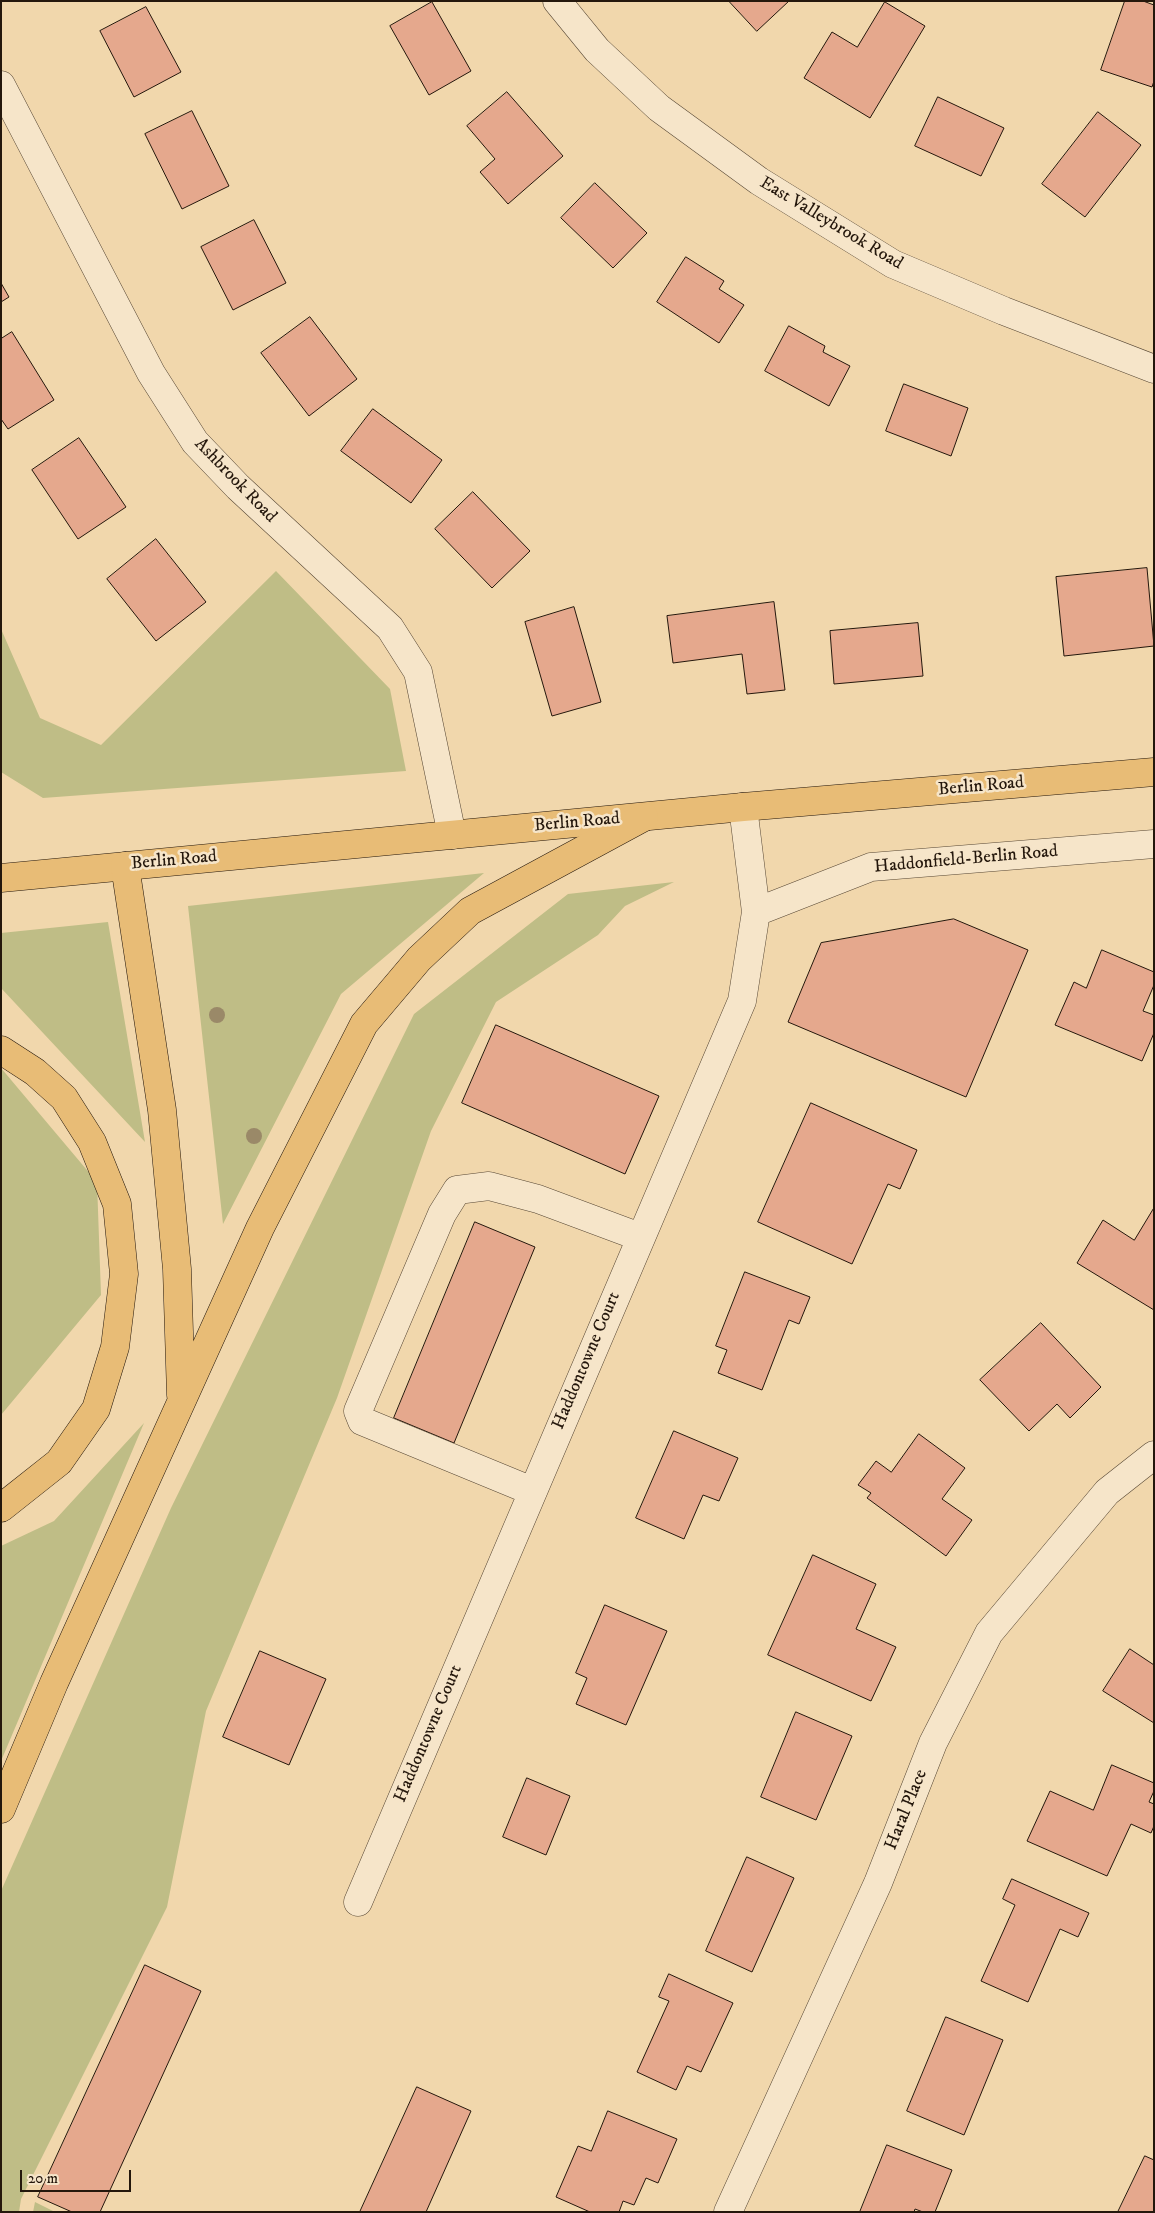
<!DOCTYPE html>
<html>
<head>
<meta charset="utf-8">
<style>
  body { margin:0 }
  #map { position:relative; width:1155px; height:2213px; overflow:hidden; background:#f1d7ac; font-family:"IM FELL DW Pica",serif }
  canvas { display:block }
  .frame { position:absolute; inset:0; border:2px solid #24170c; pointer-events:none }
  .scale { position:absolute; left:20px; top:2170px; width:111px; height:22px; box-sizing:border-box; border:2px solid #24170c; border-top:0; padding-left:6px; font-size:15px; line-height:18px; white-space:nowrap; color:#24170c; -webkit-text-stroke:4px #f6e5c9; paint-order:stroke }
</style>
</head>
<body>
<div id="map">
<canvas width="1155" height="2213"></canvas>
<div class="frame"></div>
<div class="scale">20 m</div>
</div>
<script>
const context = document.querySelector('canvas').getContext('2d');
context.lineJoin = 'round';
function fill(path, color) {
  context.fillStyle = color;
  context.fill(path, 'evenodd');
}
function strokePath(path, color, width, dash) {
  context.strokeStyle = color;
  context.lineWidth = width;
  context.lineCap = dash ? 'butt' : 'round';
  context.setLineDash(dash || []);
  context.stroke(path);
}
function write(font, color, halo, rows, align = 'center') {
  context.font = font + ' "IM FELL DW Pica",serif';
  context.lineWidth = 5;
  context.setLineDash([]);
  context.textBaseline = 'middle';
  context.strokeStyle = halo;
  context.fillStyle = color;
  for (const [text, x, y, turn = 0] of rows) {
    context.save();
    context.translate(x, y);
    context.rotate((+turn || 0) * Math.PI / 180);
    context.textAlign = isNaN(turn) ? turn : align;
    if (halo) context.strokeText(text, 0, 0);
    context.fillText(text, 0, 0);
    context.restore();
  }
}
fill(new Path2D(`
  M 276,571 L 390,689 L 406,771 L 43,798 L 1,772 L 1,629 L 40,718 L 101,745 Z
  M 484,873 L 341,994 L 223,1224 L 188,906 Z
  M 674,882 L 625,906 L 598,935 L 496,1002 L 431,1131 L 337,1398 L 206,1711 L 167,1907 L 21,2199 L 19,2212 L 1,2212 L 1,1891 L 171,1508 L 414,1014 L 568,894 Z
  M 108,922 L 145,1142 L 1,988 L 1,933 Z
  M 1,1068 L 97,1182 L 101,1295 L 1,1415 Z
  M 144,1423 L 1,1761 L 1,1546 L 54,1521 Z
  M 35,2202 L 55,2212 L 33,2212 Z`), '#bfbd86');
const building = new Path2D(`
  M 729,1 L 789,1 L 757,31 Z
  M 1125,1 L 1143,1 L 1154,5 L 1154,81 L 1152,87 L 1101,70 Z
  M 432,2 L 471,71 L 429,95 L 390,26 Z
  M 885,2 L 925,26 L 870,118 L 804,78 L 832,32 L 857,47 Z
  M 146,7 L 181,72 L 134,97 L 100,31 Z
  M 507,92 L 563,156 L 508,204 L 480,172 L 495,159 L 467,126 Z
  M 938,97 L 1004,128 L 981,176 L 915,146 Z
  M 192,111 L 229,186 L 182,209 L 145,134 Z
  M 1098,112 L 1141,145 L 1085,217 L 1042,184 Z
  M 595,183 L 647,233 L 613,268 L 561,218 Z
  M 254,220 L 286,283 L 233,310 L 201,247 Z
  M 686,257 L 724,281 L 719,289 L 744,305 L 719,343 L 657,302 Z
  M 1,283 L 9,297 L 1,302 Z
  M 310,317 L 357,379 L 309,416 L 261,353 Z
  M 789,326 L 825,346 L 823,352 L 850,366 L 829,406 L 765,371 Z
  M 12,332 L 54,400 L 8,429 L 1,419 L 1,339 Z
  M 904,384 L 968,408 L 951,456 L 886,431 Z
  M 373,409 L 442,460 L 411,503 L 341,451 Z
  M 79,438 L 126,507 L 78,539 L 32,470 Z
  M 473,492 L 530,551 L 492,588 L 435,529 Z
  M 156,539 L 206,602 L 156,641 L 107,579 Z
  M 1147,568 L 1154,646 L 1064,656 L 1056,577 Z
  M 774,602 L 785,690 L 747,694 L 742,654 L 673,663 L 667,616 Z
  M 574,607 L 601,702 L 552,716 L 525,622 Z
  M 918,623 L 923,676 L 834,684 L 830,631 Z
  M 954,919 L 1028,950 L 966,1097 L 788,1022 L 821,943 Z
  M 1102,950 L 1154,972 L 1154,985 L 1143,1011 L 1154,1015 L 1154,1033 L 1142,1061 L 1055,1025 L 1074,982 L 1086,988 Z
  M 496,1025 L 659,1096 L 625,1174 L 462,1103 Z
  M 811,1103 L 917,1150 L 900,1189 L 888,1184 L 852,1264 L 758,1222 Z
  M 1154,1208 L 1154,1310 L 1077,1263 L 1103,1220 L 1134,1240 Z
  M 475,1222 L 535,1247 L 454,1443 L 394,1418 Z
  M 745,1272 L 810,1297 L 799,1324 L 789,1320 L 762,1390 L 718,1373 L 727,1350 L 716,1346 Z
  M 1041,1323 L 1101,1387 L 1070,1418 L 1057,1404 L 1029,1431 L 980,1380 Z
  M 674,1431 L 738,1458 L 719,1501 L 703,1495 L 684,1539 L 636,1518 Z
  M 919,1434 L 965,1468 L 942,1499 L 972,1520 L 946,1556 L 867,1498 L 871,1493 L 858,1485 L 876,1461 L 891,1472 Z
  M 813,1555 L 876,1584 L 856,1629 L 896,1647 L 871,1701 L 768,1655 Z
  M 605,1605 L 667,1631 L 626,1725 L 576,1704 L 587,1678 L 576,1673 Z
  M 1130,1649 L 1154,1665 L 1154,1723 L 1103,1691 Z
  M 260,1651 L 326,1679 L 289,1765 L 223,1737 Z
  M 796,1712 L 852,1736 L 816,1820 L 761,1797 Z
  M 1112,1765 L 1154,1783 L 1154,1791 L 1149,1802 L 1154,1804 L 1154,1826 L 1151,1833 L 1131,1824 L 1107,1876 L 1027,1841 L 1050,1791 L 1093,1810 Z
  M 527,1778 L 570,1796 L 546,1855 L 503,1837 Z
  M 747,1857 L 794,1878 L 752,1972 L 706,1951 Z
  M 1012,1879 L 1089,1913 L 1078,1937 L 1060,1929 L 1028,2002 L 981,1981 L 1015,1905 L 1003,1899 Z
  M 145,1965 L 201,1991 L 100,2212 L 72,2212 L 38,2197 Z
  M 669,1974 L 733,2003 L 701,2072 L 687,2066 L 676,2090 L 637,2072 L 669,2001 L 659,1997 Z
  M 946,2017 L 1003,2040 L 964,2135 L 907,2111 Z
  M 417,2087 L 471,2111 L 426,2212 L 360,2212 Z
  M 608,2111 L 677,2139 L 658,2183 L 646,2178 L 634,2205 L 623,2201 L 619,2212 L 590,2212 L 556,2197 L 578,2146 L 591,2151 Z
  M 887,2145 L 952,2170 L 935,2212 L 923,2212 L 915,2209 L 914,2212 L 860,2212 Z
  M 1145,2156 L 1154,2160 L 1154,2212 L 1118,2212 Z`);
fill(building, '#e5a88d');
strokePath(building, '#24170c', 1);
const minor = new Path2D(`
  M 557,1 L 597,50 L 659,108 L 759,181 L 893,264 L 1004,311 L 1154,369
  M 1,85 L 151,373 L 195,442 L 238,487 L 390,628 L 418,672 L 452,835
  M 756,912 L 871,867 L 1154,844
  M 532,1491 L 362,1421 L 358,1411 L 442,1214 L 457,1190 L 489,1186 L 538,1199 L 640,1237
  M 358,1902 L 742,1001 L 756,912 L 743,807
  M 728,2212 L 878,1883 L 933,1743 L 989,1633 L 1107,1492 L 1154,1455`);
const major = new Path2D(`
  M 1,878 L 743,807 L 1154,772`);
const highway = new Path2D(`
  M 125,866 L 162,1110 L 177,1269 L 181,1395
  M 1,1050 L 35,1072 L 64,1098 L 92,1142 L 117,1204 L 124,1274 L 115,1347 L 96,1409 L 59,1462 L 1,1508
  M 1,1809 L 54,1683 L 260,1228 L 364,1024 L 419,959 L 470,911 L 644,817`);
strokePath(minor, '#574734', 29);
strokePath(major, '#24170c', 29);
strokePath(highway, '#24170c', 29);
strokePath(minor, '#f6e5c9', 28);
strokePath(major, '#e8bc76', 28);
strokePath(highway, '#e8bc76', 28);
context.fillStyle = '#9a8968';
for (const [x, y] of [
  [217,1015],
  [254,1136]
]) {
  context.beginPath();
  context.arc(x, y, 8, 0, 2 * Math.PI);
  context.fill();
}
write('18px', '#24170c', '#f6e5c9', [
  ["East Valleybrook Road",831,224,31],
  ["Ashbrook Road",235,481,46],
  ["Berlin Road",981,787,-5],
  ["Berlin Road",577,823,-5],
  ["Haddonfield-Berlin Road",966,860,-5],
  ["Berlin Road",174,861,-5],
  ["Haddontowne Court",587,1361,-67],
  ["Haddontowne Court",429,1734,-67],
  ["Haral Place",907,1810,-68]
]);
</script>
</body>
</html>
